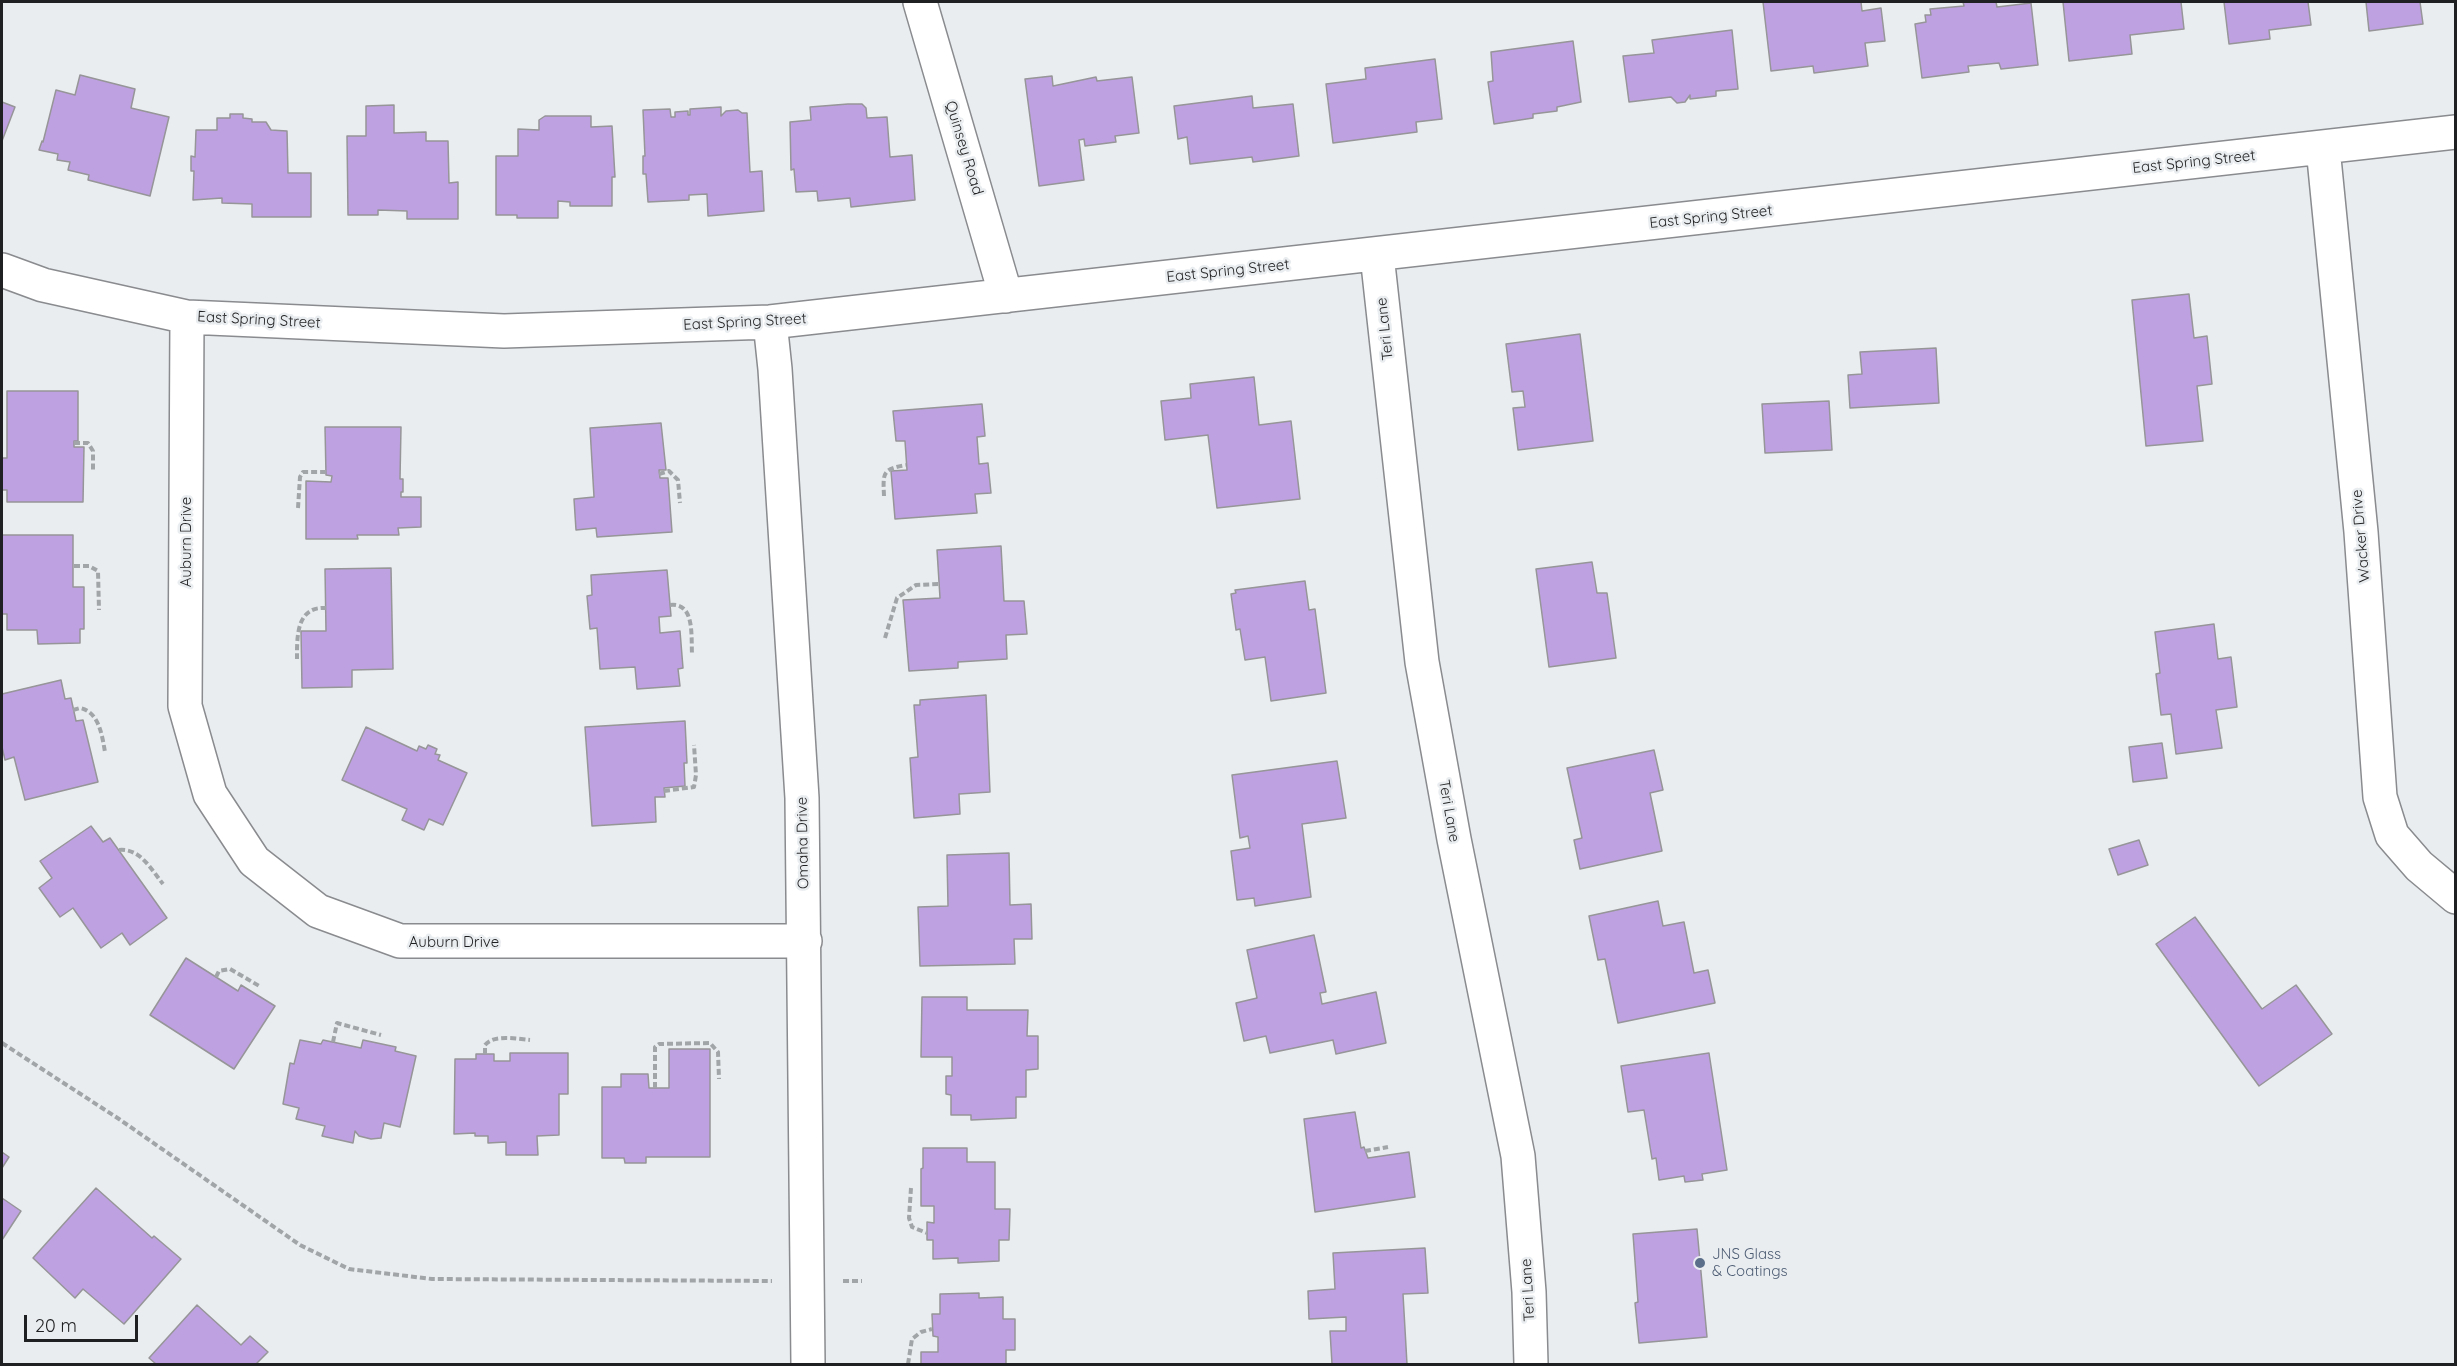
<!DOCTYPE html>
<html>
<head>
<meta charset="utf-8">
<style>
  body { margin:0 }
  #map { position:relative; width:2457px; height:1366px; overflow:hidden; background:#eaedf0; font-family:Quicksand,sans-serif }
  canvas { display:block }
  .frame { position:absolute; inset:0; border:3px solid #1f2021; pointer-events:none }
  .scale { position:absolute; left:24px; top:1315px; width:114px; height:27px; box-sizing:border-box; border:3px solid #1f2021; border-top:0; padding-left:8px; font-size:18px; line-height:21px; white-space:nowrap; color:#1f2021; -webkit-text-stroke:4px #eaedf0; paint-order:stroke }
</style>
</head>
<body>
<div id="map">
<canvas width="2457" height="1366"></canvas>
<div class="frame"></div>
<div class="scale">20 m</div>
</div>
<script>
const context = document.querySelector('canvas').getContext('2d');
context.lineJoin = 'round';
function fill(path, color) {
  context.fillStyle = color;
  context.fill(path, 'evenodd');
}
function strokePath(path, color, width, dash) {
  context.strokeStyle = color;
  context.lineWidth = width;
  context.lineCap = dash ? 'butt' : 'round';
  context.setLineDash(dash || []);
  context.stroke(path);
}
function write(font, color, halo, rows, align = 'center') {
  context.font = font + ' Quicksand,sans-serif';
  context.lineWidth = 5;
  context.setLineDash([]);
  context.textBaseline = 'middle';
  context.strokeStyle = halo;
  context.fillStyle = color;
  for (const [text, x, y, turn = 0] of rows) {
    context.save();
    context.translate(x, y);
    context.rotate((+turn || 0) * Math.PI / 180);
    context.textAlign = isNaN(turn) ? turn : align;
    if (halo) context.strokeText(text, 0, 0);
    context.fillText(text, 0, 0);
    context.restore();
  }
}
const building = new Path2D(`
  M 1763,2 L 1861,2 L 1862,11 L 1881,8 L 1885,41 L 1865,43 L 1868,66 L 1814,73 L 1813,66 L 1771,71 Z
  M 1963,2 L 1996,2 L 1997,7 L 2031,3 L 2038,65 L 2001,69 L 1999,63 L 1968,66 L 1969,72 L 1922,78 L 1915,24 L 1926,22 L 1925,15 L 1931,15 L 1930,9 L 1964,6 Z
  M 2063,2 L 2181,2 L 2184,29 L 2130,35 L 2132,54 L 2069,61 Z
  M 2224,2 L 2308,2 L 2311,25 L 2269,30 L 2270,39 L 2229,44 Z
  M 2366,2 L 2420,2 L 2423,24 L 2369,31 Z
  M 1732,30 L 1738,89 L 1716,91 L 1716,96 L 1690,99 L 1690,95 L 1685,102 L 1677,103 L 1671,97 L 1629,102 L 1623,56 L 1654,53 L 1652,40 Z
  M 1573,41 L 1581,102 L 1557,107 L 1557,111 L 1533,114 L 1533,118 L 1494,124 L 1488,82 L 1493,81 L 1491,52 Z
  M 1435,59 L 1442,119 L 1416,122 L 1417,132 L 1333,143 L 1326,84 L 1366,79 L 1365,68 Z
  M 80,75 L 135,89 L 131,108 L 169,117 L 150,196 L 88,180 L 89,175 L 68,170 L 70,162 L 57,160 L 58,154 L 39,150 L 42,141 L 43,142 L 56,90 L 75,95 Z
  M 1052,76 L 1053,86 L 1096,77 L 1097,81 L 1132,77 L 1139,133 L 1115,136 L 1116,142 L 1085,146 L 1084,139 L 1079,140 L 1084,180 L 1039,186 L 1025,79 Z
  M 1252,96 L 1253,108 L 1293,104 L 1299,156 L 1253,162 L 1252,157 L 1190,164 L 1187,137 L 1178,139 L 1174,106 Z
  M 2,102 L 15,107 L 2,141 Z
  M 848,104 L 862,104 L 866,108 L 867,118 L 887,117 L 890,157 L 912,155 L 915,200 L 851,207 L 850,198 L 818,201 L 817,191 L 796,192 L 794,169 L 791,170 L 790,122 L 811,120 L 810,107 Z
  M 394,105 L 394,133 L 426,132 L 426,141 L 448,141 L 449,183 L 458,182 L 458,219 L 407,219 L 407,211 L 378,210 L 378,215 L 348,215 L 347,136 L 366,136 L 366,106 Z
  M 721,107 L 721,116 L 726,111 L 738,110 L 742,113 L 747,113 L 750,172 L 762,171 L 764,211 L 708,216 L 707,194 L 689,195 L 689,200 L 648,202 L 646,174 L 643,174 L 643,156 L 645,156 L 643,110 L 670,109 L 671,117 L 675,117 L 675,112 L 688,111 L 688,115 L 690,115 L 690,109 Z
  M 230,114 L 243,114 L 243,118 L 252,119 L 252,122 L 266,122 L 271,130 L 287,131 L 288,173 L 311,173 L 311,217 L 252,217 L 252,204 L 222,203 L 222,198 L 193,200 L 194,171 L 191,171 L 191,156 L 195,157 L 196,130 L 217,130 L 217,118 L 230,118 Z
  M 545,116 L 591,116 L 591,127 L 612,126 L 615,177 L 612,177 L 612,206 L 570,206 L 570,202 L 558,201 L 558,218 L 517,218 L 517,215 L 496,215 L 496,156 L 518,156 L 518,129 L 539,130 L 539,120 Z
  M 2189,294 L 2194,338 L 2207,336 L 2212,384 L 2197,386 L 2203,441 L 2146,446 L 2132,300 Z
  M 1580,334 L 1593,441 L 1518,450 L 1513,408 L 1525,407 L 1523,391 L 1512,392 L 1506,344 Z
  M 1936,348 L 1939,403 L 1850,408 L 1848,375 L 1862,374 L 1860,352 Z
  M 1254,377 L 1259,425 L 1291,421 L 1300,499 L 1217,508 L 1208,435 L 1165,440 L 1161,401 L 1191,398 L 1190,384 Z
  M 7,391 L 78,391 L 78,441 L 74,441 L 74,447 L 84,447 L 83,502 L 7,502 L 7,490 L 2,490 L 2,458 L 7,458 Z
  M 1829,401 L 1832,450 L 1765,453 L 1762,404 Z
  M 982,404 L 985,436 L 977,437 L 979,464 L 988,463 L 991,493 L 975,494 L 977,513 L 895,519 L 891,471 L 907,470 L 905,441 L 896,441 L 893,411 Z
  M 661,423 L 666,470 L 659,470 L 660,478 L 668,478 L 672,532 L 597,537 L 596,528 L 576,530 L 574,499 L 594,497 L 590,428 Z
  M 325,427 L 401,427 L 400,479 L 403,479 L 403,492 L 401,492 L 401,497 L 421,497 L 421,527 L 398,528 L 399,535 L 357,535 L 358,539 L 306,539 L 306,481 L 331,482 L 332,476 L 326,475 Z
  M 2,535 L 73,535 L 73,587 L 84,587 L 84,629 L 80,629 L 80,643 L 38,644 L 37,630 L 7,630 L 7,614 L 2,614 Z
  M 1001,546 L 1004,601 L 1024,601 L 1027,634 L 1006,635 L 1007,659 L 958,662 L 958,668 L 909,671 L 903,600 L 940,598 L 937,550 Z
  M 1592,562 L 1597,593 L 1607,593 L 1616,658 L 1549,667 L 1536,569 Z
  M 391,568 L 393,669 L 352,670 L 352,687 L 302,688 L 301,631 L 326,631 L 325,569 Z
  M 667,570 L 671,616 L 659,617 L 660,633 L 680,631 L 683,668 L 678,669 L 680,686 L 637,689 L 635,667 L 600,669 L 597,628 L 590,629 L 587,596 L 592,595 L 591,575 Z
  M 1305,581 L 1309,610 L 1315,609 L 1326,693 L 1271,701 L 1265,657 L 1245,660 L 1240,629 L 1236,630 L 1231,594 L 1236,593 L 1235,590 Z
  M 2214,624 L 2218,659 L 2231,657 L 2237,707 L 2216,710 L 2222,748 L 2176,754 L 2171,714 L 2161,715 L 2156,674 L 2160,673 L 2155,632 Z
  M 61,680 L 65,699 L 71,698 L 76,721 L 83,720 L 98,782 L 25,800 L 14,757 L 5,760 L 2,747 L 2,694 Z
  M 986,695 L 990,792 L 959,794 L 960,814 L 914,818 L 910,758 L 918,757 L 914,705 L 920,705 L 920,700 Z
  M 685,721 L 687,763 L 684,763 L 685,786 L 664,788 L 665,797 L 655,797 L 656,822 L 592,826 L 585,727 Z
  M 366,727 L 417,751 L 419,746 L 426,749 L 428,745 L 437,749 L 435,754 L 440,755 L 438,760 L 467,773 L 443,825 L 429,819 L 424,830 L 402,820 L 407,809 L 342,780 Z
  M 2162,743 L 2167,778 L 2133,782 L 2129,747 Z
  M 1654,750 L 1663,790 L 1650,793 L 1662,851 L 1580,869 L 1574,840 L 1582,838 L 1567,768 Z
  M 1337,761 L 1346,818 L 1302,824 L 1311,897 L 1255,906 L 1254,898 L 1237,900 L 1231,851 L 1250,848 L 1248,836 L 1240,838 L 1232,775 Z
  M 91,826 L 103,842 L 110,838 L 167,918 L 130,945 L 122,933 L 101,948 L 73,908 L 60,917 L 39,888 L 52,878 L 40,861 Z
  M 2139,840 L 2148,865 L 2118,875 L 2109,849 Z
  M 1009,853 L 1010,905 L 1031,904 L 1032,939 L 1014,939 L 1015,964 L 920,966 L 918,907 L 948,906 L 947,855 Z
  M 1658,901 L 1663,926 L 1684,922 L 1694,973 L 1708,970 L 1715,1003 L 1618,1023 L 1605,959 L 1598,960 L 1589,916 Z
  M 2195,917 L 2262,1009 L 2296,985 L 2332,1034 L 2259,1086 L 2156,944 Z
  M 1314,935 L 1326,992 L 1320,993 L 1322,1004 L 1376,992 L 1386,1043 L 1336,1054 L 1333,1040 L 1270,1053 L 1266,1036 L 1244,1041 L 1236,1003 L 1257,998 L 1247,950 Z
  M 186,958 L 238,991 L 241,985 L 275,1006 L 234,1069 L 150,1015 Z
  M 922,997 L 967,997 L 967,1010 L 1028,1010 L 1027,1036 L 1038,1036 L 1038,1069 L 1026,1070 L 1026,1097 L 1016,1097 L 1016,1118 L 971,1120 L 971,1115 L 951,1115 L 951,1095 L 946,1094 L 946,1076 L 952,1076 L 952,1057 L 921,1057 Z
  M 300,1040 L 321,1044 L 323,1040 L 361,1048 L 363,1040 L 396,1047 L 395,1051 L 416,1056 L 400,1127 L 384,1123 L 381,1138 L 371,1139 L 359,1136 L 355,1131 L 353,1143 L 322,1136 L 325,1126 L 296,1119 L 299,1108 L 283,1104 L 290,1063 L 294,1064 Z
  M 669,1049 L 710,1049 L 710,1157 L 646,1157 L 646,1163 L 625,1163 L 624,1158 L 602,1158 L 602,1087 L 621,1087 L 621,1074 L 648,1074 L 649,1088 L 669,1088 Z
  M 510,1053 L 568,1053 L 568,1094 L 559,1094 L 559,1135 L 537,1136 L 538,1155 L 506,1155 L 506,1142 L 488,1143 L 488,1136 L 475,1136 L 475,1133 L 454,1134 L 455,1059 L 476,1059 L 476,1054 L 494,1054 L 494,1061 L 510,1061 Z
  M 1709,1053 L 1727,1170 L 1702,1174 L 1703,1180 L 1685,1182 L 1684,1176 L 1659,1180 L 1656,1158 L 1652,1159 L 1644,1110 L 1628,1112 L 1621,1066 Z
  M 1355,1112 L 1361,1148 L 1364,1147 L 1368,1158 L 1409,1152 L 1415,1197 L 1315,1212 L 1304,1119 Z
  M 923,1148 L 967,1148 L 967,1162 L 995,1162 L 995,1209 L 1010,1209 L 1009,1240 L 999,1240 L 999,1261 L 958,1263 L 958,1258 L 933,1259 L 933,1240 L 927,1240 L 927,1222 L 934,1223 L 934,1206 L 921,1206 L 921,1169 L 923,1168 Z
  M 2,1152 L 9,1157 L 2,1168 Z
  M 96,1188 L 152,1238 L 154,1236 L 181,1259 L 124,1324 L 83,1289 L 75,1298 L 33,1258 Z
  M 2,1198 L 21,1211 L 2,1240 Z
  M 1697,1229 L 1707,1337 L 1639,1343 L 1635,1303 L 1638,1302 L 1633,1234 Z
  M 1425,1248 L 1428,1293 L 1403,1294 L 1407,1364 L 1332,1364 L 1330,1331 L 1346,1331 L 1346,1317 L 1309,1319 L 1308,1291 L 1335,1289 L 1333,1253 Z
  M 979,1293 L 979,1298 L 1003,1297 L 1003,1319 L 1015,1319 L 1015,1350 L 1006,1350 L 1006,1364 L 921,1364 L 921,1352 L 938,1352 L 938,1337 L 933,1336 L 932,1314 L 940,1314 L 940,1294 Z
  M 197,1305 L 241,1345 L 250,1336 L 268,1352 L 256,1364 L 156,1364 L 149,1358 Z`);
fill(building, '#bea1e1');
strokePath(building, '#969598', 1.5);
const street = new Path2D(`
  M 920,2 L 1006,296
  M 2323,148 L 2361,532 L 2380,797 L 2392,835 L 2419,866 L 2456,897
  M 1377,255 L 1422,662 L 1454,839 L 1518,1156 L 1529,1292 L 1531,1364
  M 2,270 L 43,285 L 187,317 L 504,331 L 770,322 L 2456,132
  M 187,317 L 185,706 L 210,794 L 254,861 L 318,911 L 400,941 L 805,941
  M 770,322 L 775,369 L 802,798 L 808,1364`);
strokePath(street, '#898b8e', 36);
strokePath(new Path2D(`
  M 74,443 L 88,443 L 93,451 L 93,472
  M 659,474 L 669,471 L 678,480 L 680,503
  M 884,496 C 883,473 882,469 906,465
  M 298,508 L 300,477 L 303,472 L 326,472
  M 74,566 L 89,566 L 98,571 L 99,610
  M 670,605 C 695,602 691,636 692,654
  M 885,638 L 897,598 L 916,585 L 939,584
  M 297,659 C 297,637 296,606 326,608
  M 73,710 L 80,708 C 99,712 102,735 105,752
  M 664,791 L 694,787 L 696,775 L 694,745
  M 119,850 C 140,848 151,869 163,884
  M 216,977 L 219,971 L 230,969 L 261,987
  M 333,1042 L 337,1023 L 381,1035
  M 2,1043 L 119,1119 L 300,1245 L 349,1269 L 432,1279 L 772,1281
  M 485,1054 L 485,1045 C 494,1034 517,1039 530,1040
  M 655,1088 L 655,1047 L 659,1044 L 710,1043 L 718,1052 L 719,1079
  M 1365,1151 L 1388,1147
  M 911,1188 L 909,1218 L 912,1227 L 927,1233
  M 843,1281 L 862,1281
  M 908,1364 L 912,1339 L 921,1332 L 932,1329`), '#a2a5a7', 4, [6, 3]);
strokePath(street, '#fff', 33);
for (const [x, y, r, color] of [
  [1700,1263,6,"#5c6f8a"]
]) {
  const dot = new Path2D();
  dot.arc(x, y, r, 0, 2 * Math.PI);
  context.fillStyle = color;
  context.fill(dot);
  strokePath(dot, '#eaedf0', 2);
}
write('15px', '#1f2021', '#eaedf0', [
  ["Quinsey Road",964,148,73],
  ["East Spring Street",2194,162,-6],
  ["East Spring Street",1711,217,-6],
  ["East Spring Street",1228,271,-6],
  ["East Spring Street",259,320,3],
  ["East Spring Street",745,322,-3],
  ["Teri Lane",1385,329,-96],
  ["Wacker Drive",2361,536,-95],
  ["Auburn Drive",186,542,-90],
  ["Teri Lane",1449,811,80],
  ["Omaha Drive",803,843,-91],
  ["Auburn Drive",454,942],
  ["Teri Lane",1528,1290,-93]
]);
write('15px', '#4e5e75', '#eaedf0', [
  ["JNS Glass",1712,1254],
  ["& Coatings",1712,1271]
], 'left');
</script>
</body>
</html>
